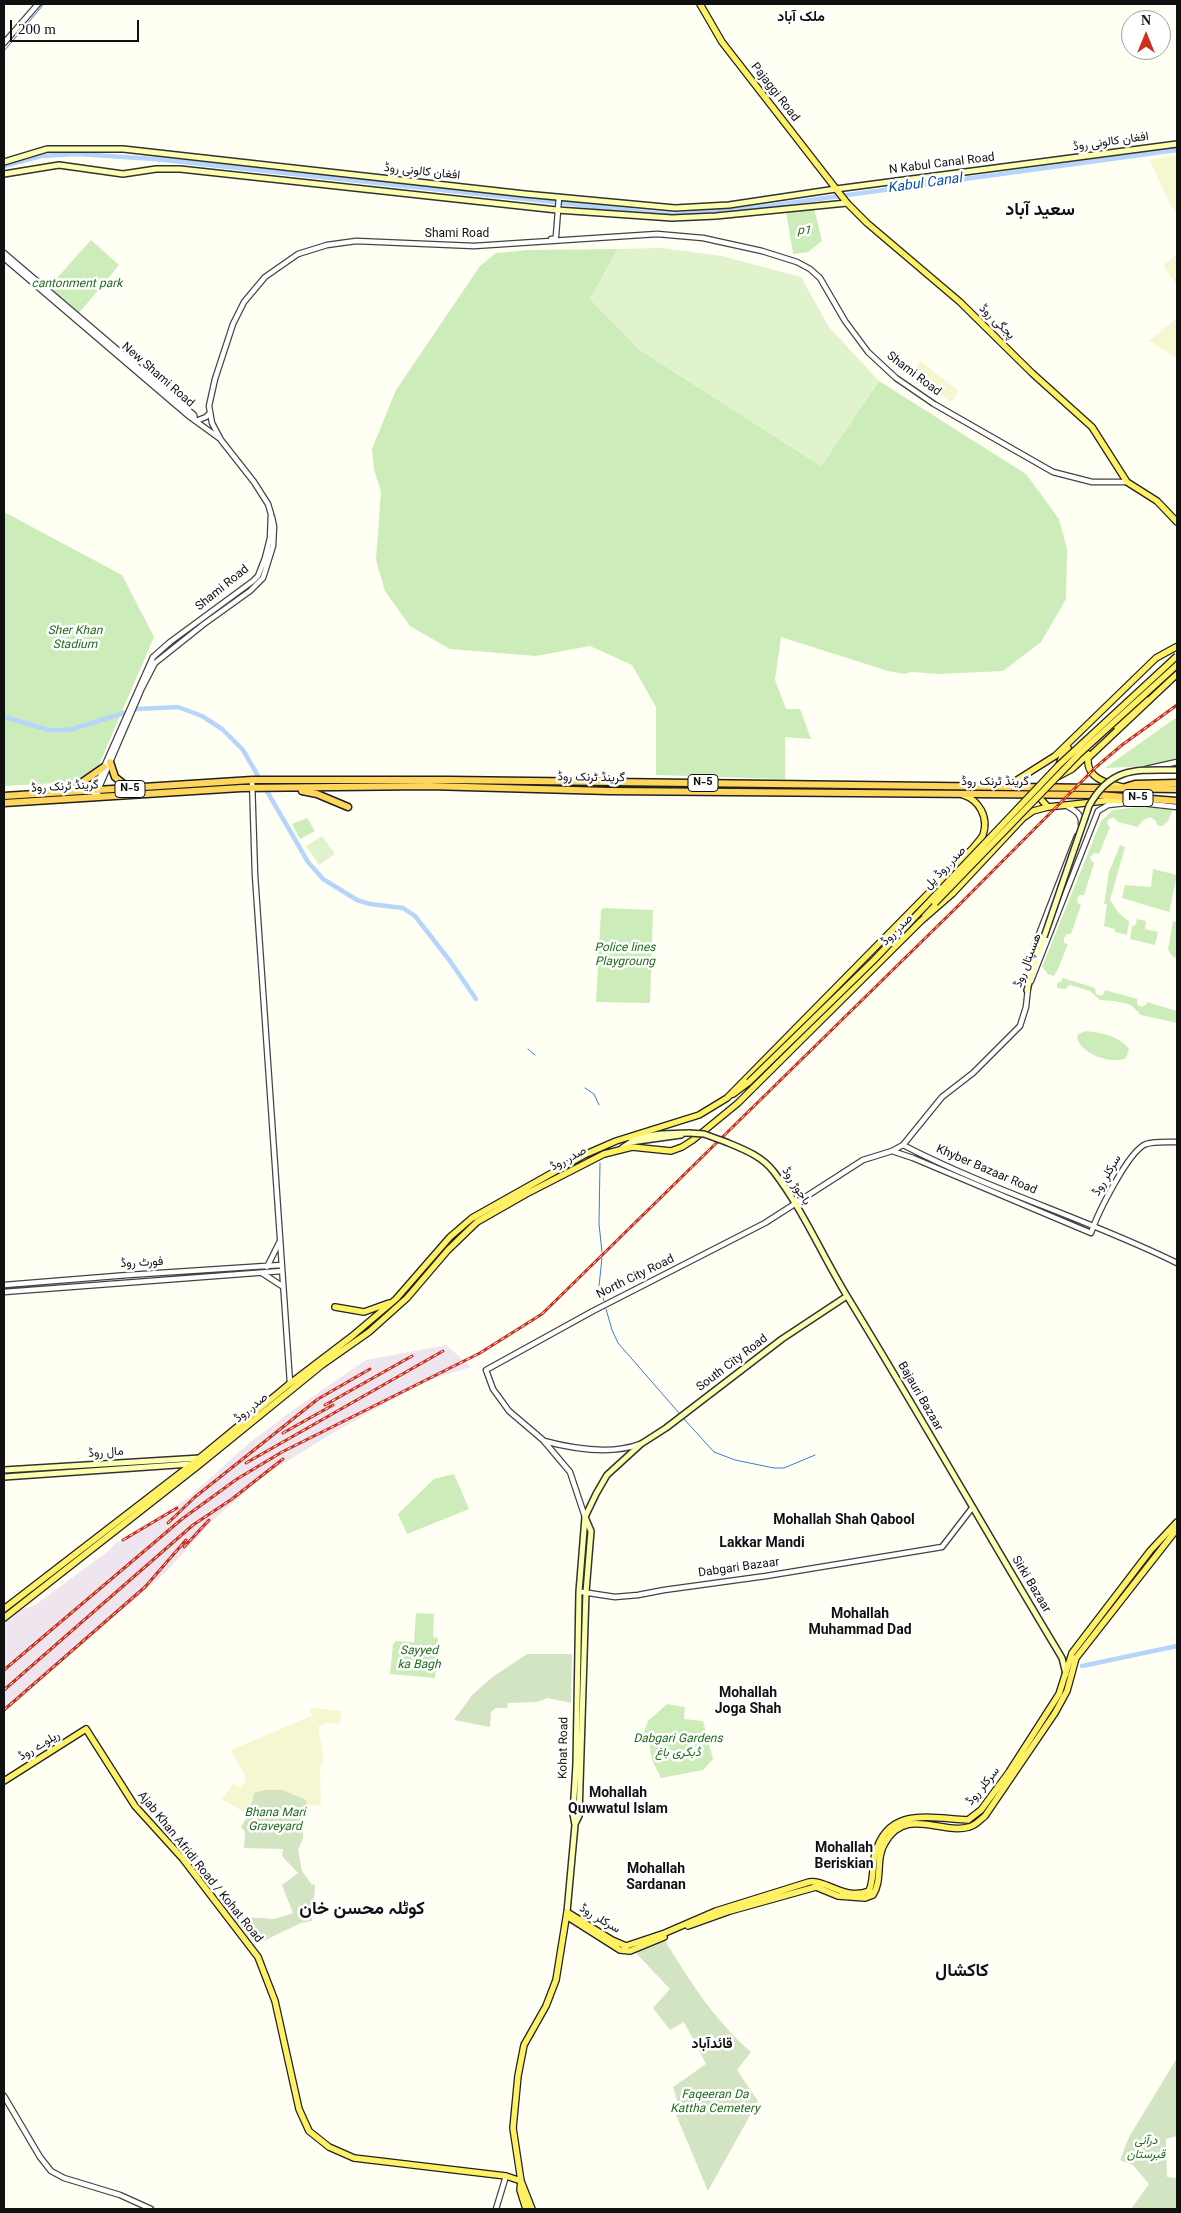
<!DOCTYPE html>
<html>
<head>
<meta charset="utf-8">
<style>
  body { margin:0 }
  #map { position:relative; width:1181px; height:2213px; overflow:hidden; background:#fffff4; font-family:Georgia,serif }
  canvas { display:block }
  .frame { position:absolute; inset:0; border:5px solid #101010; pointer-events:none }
  .north { position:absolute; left:1121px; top:10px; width:50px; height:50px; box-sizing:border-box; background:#fff; border:1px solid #9f9f9f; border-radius:50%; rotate:0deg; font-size:14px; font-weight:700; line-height:20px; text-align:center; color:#101010 }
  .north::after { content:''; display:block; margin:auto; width:18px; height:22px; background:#ca311f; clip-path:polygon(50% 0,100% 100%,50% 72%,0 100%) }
  .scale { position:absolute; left:10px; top:20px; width:129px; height:22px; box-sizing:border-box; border:2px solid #101010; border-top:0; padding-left:6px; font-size:15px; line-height:18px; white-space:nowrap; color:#101010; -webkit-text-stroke:4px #fff; paint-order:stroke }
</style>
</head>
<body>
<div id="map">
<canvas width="1181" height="2213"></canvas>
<div class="frame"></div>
<div class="north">N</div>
<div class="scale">200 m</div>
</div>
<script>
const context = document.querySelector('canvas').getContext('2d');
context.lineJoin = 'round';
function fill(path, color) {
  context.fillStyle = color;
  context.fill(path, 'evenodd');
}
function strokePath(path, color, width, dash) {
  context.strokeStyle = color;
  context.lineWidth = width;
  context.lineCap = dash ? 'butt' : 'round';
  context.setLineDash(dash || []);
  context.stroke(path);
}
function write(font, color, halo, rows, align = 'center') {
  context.font = font + ' Georgia,Vazirmatn,serif';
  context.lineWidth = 5;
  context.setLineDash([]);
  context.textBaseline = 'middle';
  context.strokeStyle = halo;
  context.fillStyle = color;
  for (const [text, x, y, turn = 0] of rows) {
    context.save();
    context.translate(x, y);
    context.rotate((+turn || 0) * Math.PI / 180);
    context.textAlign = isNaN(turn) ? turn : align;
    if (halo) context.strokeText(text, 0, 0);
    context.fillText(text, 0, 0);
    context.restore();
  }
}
fill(new Path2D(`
  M 446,1345 L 471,1367 L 426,1381 L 331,1434 L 265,1475 L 214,1519 L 165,1573 L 4,1712 L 4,1621 L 13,1613 L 35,1605 L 107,1552 L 116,1543 L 188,1498 L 248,1444 L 296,1408 L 366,1360 Z`), '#efe5ee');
fill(new Path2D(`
  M 1177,155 L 1177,213 L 1169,203 L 1150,160 Z
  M 1177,255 L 1177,285 L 1163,265 Z
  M 1177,318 L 1177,358 L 1149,341 Z
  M 920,361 L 959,391 L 951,402 L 909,375 Z
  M 313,1708 L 341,1711 L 340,1724 L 327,1723 L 318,1727 L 323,1754 L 322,1765 L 320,1766 L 321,1806 L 308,1805 L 305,1800 L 254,1793 L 247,1814 L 222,1799 L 233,1783 L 240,1788 L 246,1782 L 244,1774 L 231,1750 L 312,1716 L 310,1710 Z`), '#f5f7d1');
fill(new Path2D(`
  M 814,208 L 822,241 L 808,252 L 793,254 L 786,211 Z
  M 91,240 L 119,265 L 79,313 L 48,288 Z
  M 618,249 L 590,299 L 640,350 L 821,466 L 879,381 L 1026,474 L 1059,519 L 1067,549 L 1066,599 L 1041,642 L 1003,671 L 940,674 L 912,672 L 904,674 L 888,671 L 781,637 L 775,680 L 786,709 L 800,709 L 811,739 L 785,737 L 785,779 L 656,775 L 656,707 L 632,665 L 590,646 L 536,656 L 450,649 L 410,626 L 385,591 L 376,560 L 381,492 L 374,469 L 372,449 L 396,390 L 480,266 L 496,253 L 528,250 Z
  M 4,512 L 122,575 L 154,637 L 98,767 L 74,782 L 4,786 Z
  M 1177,717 L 1177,765 L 1105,768 Z
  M 1138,807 L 1173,809 L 1168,821 L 1162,826 L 1157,825 L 1156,821 L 1150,817 L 1142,821 L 1138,827 L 1118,822 L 1113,817 L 1108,820 L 1107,824 L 1110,827 L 1099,854 L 1094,853 L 1090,857 L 1091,860 L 1094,863 L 1084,895 L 1080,895 L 1077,898 L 1078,903 L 1081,905 L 1071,934 L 1067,934 L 1064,938 L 1064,943 L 1068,944 C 1063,955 1060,967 1054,976 L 1048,974 L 1042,967 L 1101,821 L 1113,810 Z
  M 307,818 L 315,831 L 300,839 L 292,824 Z
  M 1120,845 L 1125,847 L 1110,900 L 1118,912 L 1129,922 L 1127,935 L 1115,932 L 1115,929 L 1104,926 L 1107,904 L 1104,904 L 1109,872 Z
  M 1153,869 L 1177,875 L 1169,912 L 1122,898 L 1125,885 L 1151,887 Z
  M 604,908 L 653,910 L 650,1003 L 596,1002 L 601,910 Z
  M 1137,919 L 1146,921 L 1145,929 L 1158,932 L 1155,945 L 1130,939 L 1132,927 L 1136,924 Z
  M 1173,921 L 1177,922 L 1177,958 L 1173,957 L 1168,950 Z
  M 1063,978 L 1095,988 L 1096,994 L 1102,996 L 1105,990 L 1137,999 L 1137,1004 L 1141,1007 L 1146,1005 L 1147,1002 L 1177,1011 L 1177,1023 L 1141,1015 L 1131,1005 L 1114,1001 L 1100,1000 L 1090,991 L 1070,985 L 1065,989 L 1057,988 L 1057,983 L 1061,982 Z
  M 1086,1031 C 1102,1033 1120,1036 1129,1049 L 1126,1058 C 1112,1065 1081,1054 1077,1038 L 1078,1034 Z
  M 454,1474 L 469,1509 L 407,1534 L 398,1514 L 434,1479 Z
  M 416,1613 L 434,1614 L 433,1637 L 438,1638 L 435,1678 L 390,1674 L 393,1644 L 396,1641 L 414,1642 Z
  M 667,1704 L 685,1707 L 684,1719 L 703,1721 L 713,1759 L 703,1770 L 661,1778 L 652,1760 L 649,1743 L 641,1740 L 648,1721 Z`), '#ccedba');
fill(new Path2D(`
  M 527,1654 L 572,1654 L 571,1703 L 548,1698 L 537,1702 L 508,1703 L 507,1708 L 496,1708 L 491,1712 L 490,1727 L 454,1720 L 473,1694 L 494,1676 Z
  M 264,1790 L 282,1790 L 306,1800 L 308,1814 L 303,1822 L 303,1838 L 298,1850 L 302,1871 L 312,1885 L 314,1884 L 315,1886 L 312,1921 L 301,1923 L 255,1945 L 232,1916 L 274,1919 L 293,1913 L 282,1885 L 298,1873 L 282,1856 L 283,1849 L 244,1848 L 245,1832 L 241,1827 L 248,1815 L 254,1793 Z
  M 664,1939 C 689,1980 714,2020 751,2052 L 737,2070 L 758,2101 L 708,2191 L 674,2110 L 679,2107 L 673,2087 L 706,2064 L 684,2022 L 670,2030 L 653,2008 L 670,1989 L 635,1952 Z
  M 1177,2058 L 1177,2136 L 1166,2139 L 1167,2177 L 1177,2178 L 1177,2209 L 1131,2209 L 1149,2184 L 1133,2165 L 1120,2160 L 1129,2137 Z`), '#d3e4c2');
fill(new Path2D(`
  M 662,248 L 722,256 L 801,277 L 829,327 L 879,381 L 821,466 L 640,350 L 590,299 L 618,249 Z
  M 322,836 L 335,854 L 319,865 L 306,846 Z`), '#e0f3cc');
strokePath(new Path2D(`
  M 4,51 L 44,4
  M 528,1049 L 535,1055
  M 585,1088 L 594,1094 L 599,1105
  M 600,1163 L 599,1224 L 602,1252
  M 602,1258 L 599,1286 L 604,1301
  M 606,1309 L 612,1330 L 618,1343 L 679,1413
  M 684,1419 L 714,1452 L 735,1460 L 774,1468 L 784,1468 L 815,1455`), '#377ed5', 1);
strokePath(new Path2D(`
  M 4,166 L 41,156 L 77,154 L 155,159 L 673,215 L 745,209 L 1177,150
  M 4,717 L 49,730 L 69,730 L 137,709 L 178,707 L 202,716 L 222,729 L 243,750 L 308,862 L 323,879 L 357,900 L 370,904 L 403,908 L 415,916 L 450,961 L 476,999
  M 1082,1666 L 1177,1646`), '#b5d5fa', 4.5);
const tertiary = new Path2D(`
  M 4,43 L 38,4
  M 551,239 L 555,239 L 556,236 L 559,197
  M 4,253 L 194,415 L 195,420
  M 4,258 L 190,417 L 219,438
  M 196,421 L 206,417 L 210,413
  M 1146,769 L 1177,762
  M 252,780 L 255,875 L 290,1383
  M 98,797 L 98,790 L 141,690 L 155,663 L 204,624 L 250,591 L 263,578 L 273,546 L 274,527 L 272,517
  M 94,798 L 94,791 L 104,767 L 153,657 L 170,642 L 253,581 L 258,576 L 265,558 L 270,538 L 271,514 L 268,504 L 254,482 L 221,440 L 212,423 L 209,406 L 215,379 L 233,324 L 244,302 L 265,277 L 298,254 L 327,245 L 356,241 L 474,246 L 657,234 L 703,238 L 762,251 L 797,262 L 810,269 L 820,278 L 845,321 L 868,352 L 896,378 L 934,404 L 1053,472 L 1092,482 L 1127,482
  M 1141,803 L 1177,807
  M 1065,805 C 1074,810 1082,813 1081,824
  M 1028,979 L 1034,947 L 1077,836
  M 1031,981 L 1098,811 L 1108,805 L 1126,803
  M 903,1145 C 992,1191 1088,1219 1177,1263
  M 892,1151 L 913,1158 L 1091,1233 C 1097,1215 1128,1151 1146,1144 C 1155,1141 1168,1142 1177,1142
  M 267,1267 L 280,1241
  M 262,1273 L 282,1286
  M 4,1285 L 128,1275 L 281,1265
  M 4,1292 L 282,1271
  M 544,1441 C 574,1449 611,1455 640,1444
  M 585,1517 L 570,1472 L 543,1440 L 509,1411 L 493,1389 L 486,1370 L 593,1311 L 765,1223 L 863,1160 L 892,1151 L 903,1145 L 942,1097 L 973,1073 L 1020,1026 L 1026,1007 L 1028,988
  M 582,1592 L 615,1597 L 638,1595 L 664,1590 L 766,1576 L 942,1547 L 972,1508
  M 4,2096 L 40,2157 L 51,2171 L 64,2178 L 120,2195 L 151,2209
  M 496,2209 L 506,2176`);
const secondary = new Path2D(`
  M 4,162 L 47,149 L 123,149 L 525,194 L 675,208 L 729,205 L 836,189 L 1177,144
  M 4,174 L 59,165 L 123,174 L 156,169 L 180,169 L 557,210 L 672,218 L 716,216 L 847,203
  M 1027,990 L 1036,958 L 1044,937
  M 631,1138 L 661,1134 L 689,1133
  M 726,1142 C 743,1149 762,1156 774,1172 C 803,1210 822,1255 847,1296 C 920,1415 989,1537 1062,1658 L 1066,1674
  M 622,1148 L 631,1142 L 681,1135
  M 4,1470 L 200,1458
  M 4,1477 L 191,1464
  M 575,1824 L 579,1816 L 586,1592 L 591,1531 L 585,1517
  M 567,1912 L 575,1825 L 573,1814 L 576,1764 L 579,1592 L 585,1517 L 596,1494 L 607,1475 L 641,1444 L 666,1428 L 782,1339 L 847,1296`);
const primary = new Path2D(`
  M 700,4 L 722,42 L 847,203 L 867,223 L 960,302 L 1032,373 L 1092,427 L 1127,482 L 1157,501 L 1177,522
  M 1116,726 L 1145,697
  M 1059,765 L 1063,753 L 1068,748
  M 1057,777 L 1072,769 L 1088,754
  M 1006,787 L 1055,756 L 1156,658 L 1176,647
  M 1122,787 C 1106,783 1086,778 1088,758 L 1177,674
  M 1036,794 L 1048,807
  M 925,915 L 935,903
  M 733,1094 L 749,1082
  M 335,1307 L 364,1312 L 389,1303
  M 4,1609 L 192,1464 L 288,1385 L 351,1337 L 396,1299 L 450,1237 L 472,1218 L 584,1155 L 616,1141 L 699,1115 L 727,1098 L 973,848 C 976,844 981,839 983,835 C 989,817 979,800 963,795
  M 4,1618 L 199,1465 L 322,1365 L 369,1332 L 407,1298 L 448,1250 L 477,1222 L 526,1194 L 604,1154 L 632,1147 L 671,1151 L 682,1147 L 693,1140 L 738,1103 L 921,921 L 952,894 L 1023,818 L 1033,811 L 1048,807 L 1113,800 L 1146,801
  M 4,1781 L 86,1729 L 135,1806 L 183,1859 L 258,1957 L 275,2001 L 299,2109 L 309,2131 L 329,2147 L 354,2158 L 506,2176 L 521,2181
  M 568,1917 L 620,1950 L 630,1951 L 664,1937
  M 688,1926 L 730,1911 L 816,1887 L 838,1896 L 865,1898 L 873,1895 C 883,1880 875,1859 885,1843 C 906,1806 941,1835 969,1827 C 975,1826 980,1820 985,1816 L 1055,1713 L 1067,1691 L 1076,1658 L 1177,1529
  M 521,2181 L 520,2190 L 526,2209
  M 532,2209 L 521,2181 L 513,2128 L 518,2076 L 524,2045 L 546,2006 L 556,1980 L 567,1912 L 612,1940 L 626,1946 L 665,1933 L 716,1911 L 809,1882 C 826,1879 844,1901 869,1891 C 874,1880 872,1866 875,1854 C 888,1806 929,1818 968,1820 L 981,1810 L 1009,1772 L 1059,1694 L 1072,1653 L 1150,1551 L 1177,1522`);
const trunk = new Path2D(`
  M 110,762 L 115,777 L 130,789
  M 1125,787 L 1135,784 L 1177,783
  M 302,791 L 317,794 L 348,807
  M 68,792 L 104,767
  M 4,796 L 252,780 L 449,780 L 1177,789
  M 4,803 L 241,788 L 429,786 L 609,791 L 1099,795 L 1177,801`);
strokePath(tertiary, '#434343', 7);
strokePath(secondary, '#323232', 8);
strokePath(primary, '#212121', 8);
strokePath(trunk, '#212121', 9);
strokePath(tertiary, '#fff', 4.5);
strokePath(secondary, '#fbffaf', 5);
strokePath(primary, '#fff164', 5.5);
strokePath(trunk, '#fed65c', 6);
const rail = new Path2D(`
  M 325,1405 L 412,1356
  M 283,1433 L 333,1405
  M 246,1463 L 443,1351
  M 168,1523 L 195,1497 L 318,1399 L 370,1369
  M 123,1540 L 177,1508
  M 184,1547 L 209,1520
  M 4,1670 L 182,1519 L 237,1479 L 282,1452 L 480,1353 L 542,1314 L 958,906 L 1096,767 L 1122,745 L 1177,705
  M 4,1690 L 193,1525 L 232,1499 L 283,1459
  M 4,1710 L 145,1587 L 186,1540`);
strokePath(rail, '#ca311f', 3);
strokePath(rail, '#fff', 1, [4]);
const secondaryBridge = new Path2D(`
  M 1044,937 L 1089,806 C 1111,766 1137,770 1177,770
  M 689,1133 L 704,1134 L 726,1142`);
const primaryBridge = new Path2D(`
  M 935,903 L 1079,754 L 1177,665
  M 749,1082 L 874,960 L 1059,765 L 1177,656`);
strokePath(secondaryBridge, '#323232', 8, []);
strokePath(primaryBridge, '#212121', 8, []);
strokePath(secondaryBridge, '#fbffaf', 5);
strokePath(primaryBridge, '#fff164', 5.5);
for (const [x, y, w] of [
  [703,783,30],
  [130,789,30],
  [1138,798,30]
]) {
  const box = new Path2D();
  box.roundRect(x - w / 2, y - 8.5, w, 17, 4);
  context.fillStyle = '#fff';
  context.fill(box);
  strokePath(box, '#101010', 1);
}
write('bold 11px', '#101010', null, [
  ["N-5",703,783],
  ["N-5",130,789],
  ["N-5",1138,798]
]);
write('12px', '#101010', '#fff', [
  ["Pajaggi Road",774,93,52],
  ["افغان کالونی روڈ",1111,143,-8],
  ["N Kabul Canal Road",942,165,-7],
  ["افغان کالونی روڈ",422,173,6],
  ["Shami Road",457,235],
  ["پجگی روڈ",996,323,44],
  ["Shami Road",913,375,37],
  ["New Shami Road",157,376,41],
  ["Shami Road",223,589,-39],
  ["گرینڈ ٹرنک روڈ",591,779,1],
  ["گرینڈ ٹرنک روڈ",995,783],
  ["گرینڈ ٹرنک روڈ",65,788,-3],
  ["صدر روڈ پل",946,869,-46],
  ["صدر روڈ",898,931,-45],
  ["ھسپتال روڈ",1029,961,-69],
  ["صدر روڈ",569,1160,-28],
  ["Khyber Bazaar Road",986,1171,23],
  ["سرکلر روڈ",1108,1176,-60],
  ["باجوڑ روڈ",795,1187,57],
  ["فورٹ روڈ",142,1264,-3],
  ["North City Road",636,1278,-26],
  ["South City Road",733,1364,-37],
  ["Bajauri Bazaar",919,1397,60],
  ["صدر روڈ",252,1409,-39],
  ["مال روڈ",106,1454,-4],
  ["Dabgari Bazaar",739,1569,-8],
  ["Sirki Bazaar",1030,1585,59],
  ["ریلوے روڈ",40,1747,-31],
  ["Kohat Road",565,1748,-89],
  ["سرکلر روڈ",984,1787,-51],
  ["Ajab Khan Afridi Road / Kohat Road",199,1868,51],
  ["سرکلر روڈ",599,1920,31]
]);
write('italic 12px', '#206d1b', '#fff', [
  ["p1",804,232],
  ["cantonment park",77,285],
  ["Sher Khan",75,632],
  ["Stadium",75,646],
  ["Police lines",625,949],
  ["Playgroung",625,963],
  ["Sayyed",419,1652],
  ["ka Bagh",419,1666],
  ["Dabgari Gardens",678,1740],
  ["ڈبگری باغ",678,1754],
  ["Bhana Mari",275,1814],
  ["Graveyard",275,1828],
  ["Faqeeran Da",715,2096],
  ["Kattha Cemetery",715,2110],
  ["درآنی",1146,2142],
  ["قبرستان",1146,2156]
]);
write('bold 14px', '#101010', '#fff', [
  ["ملک آباد",801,19],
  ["Mohallah Shah Qabool",844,1522],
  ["Lakkar Mandi",762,1545],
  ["Mohallah",860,1616],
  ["Muhammad Dad",860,1632],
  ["Mohallah",748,1695],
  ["Joga Shah",748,1711],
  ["Mohallah",618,1795],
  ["Quwwatul Islam",618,1811],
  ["Mohallah",844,1850],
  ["Beriskian",844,1866],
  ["Mohallah",656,1871],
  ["Sardanan",656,1887],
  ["قائدآباد",712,2046]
]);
write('italic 14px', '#1050ab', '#fff', [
  ["Kabul Canal",925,185,-8]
]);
write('bold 18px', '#101010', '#fff', [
  ["سعید آباد",1040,212],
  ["کوٹلہ محسن خان",362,1911],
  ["کاکشال",962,1973]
]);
</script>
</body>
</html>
